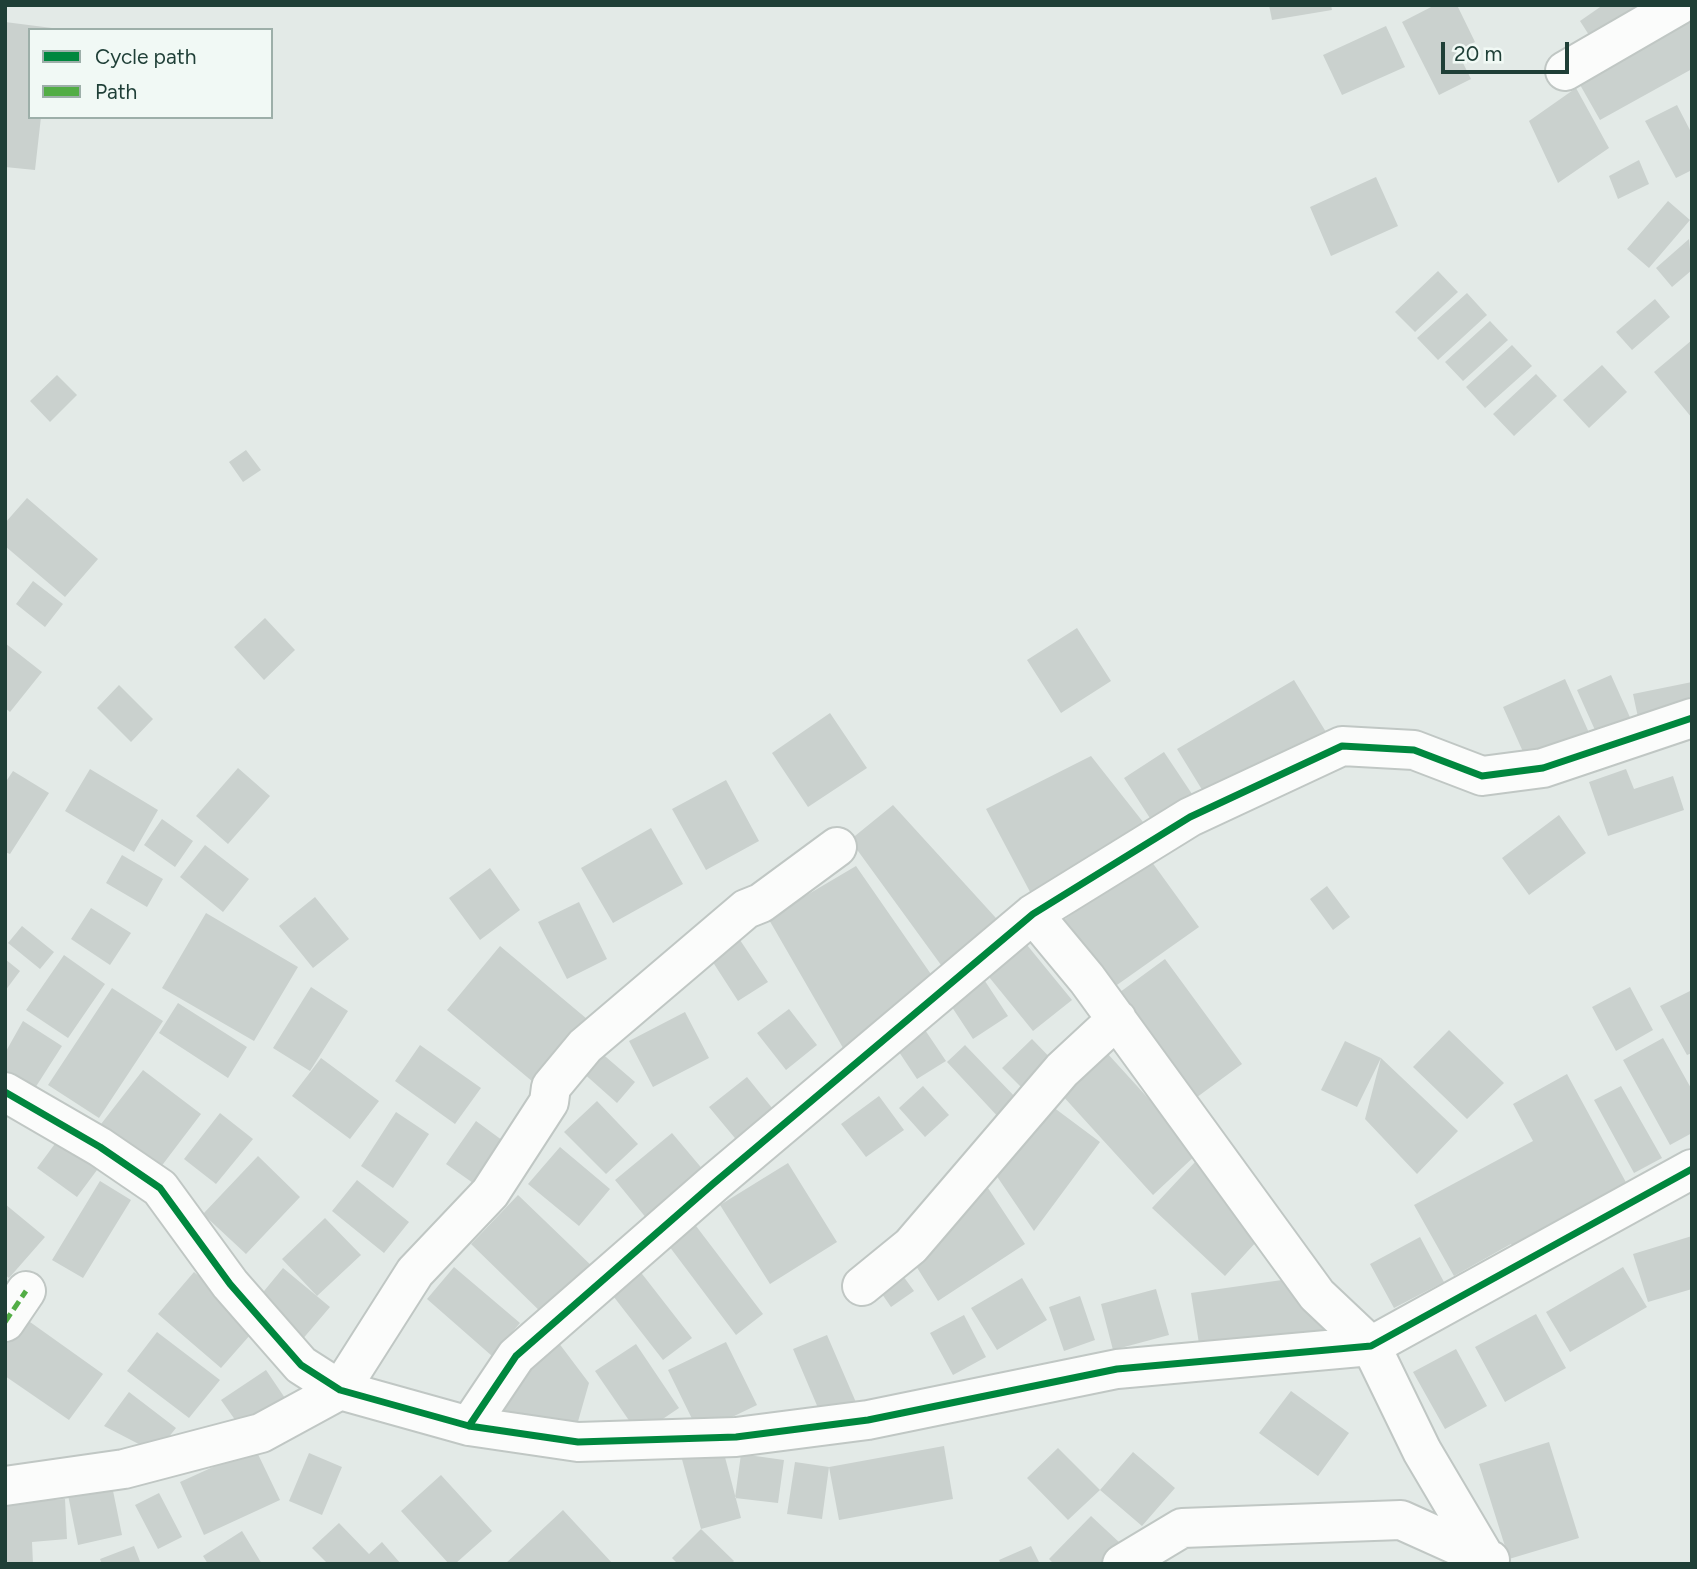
<!DOCTYPE html>
<html>
<head>
<meta charset="utf-8">
<style>
  body { margin:0 }
  #map { position:relative; width:1697px; height:1569px; overflow:hidden; background:#e3eae7; font-family:Figtree,sans-serif }
  canvas { display:block }
  .frame { position:absolute; inset:0; border:7px solid #1f3f37; pointer-events:none }
  .legend { position:absolute; left:28px; top:28px; width:245px; height:91px; box-sizing:border-box; background:#f1f9f5; border:2px solid #9dafa9; margin:0; padding:9px 12px; list-style:none; font-size:21px; color:#1f3f37 }
  .legend li { display:flex; align-items:center; gap:14px; height:35px }
  .legend b { width:35px; border:2px solid #9dafa9 }
  .scale { position:absolute; left:1441px; top:42px; width:128px; height:32px; box-sizing:border-box; border:4px solid #1f3f37; border-top:0; padding-left:9px; font-size:21px; line-height:24px; white-space:nowrap; color:#1f3f37; -webkit-text-stroke:5px #f1f9f5; paint-order:stroke }
</style>
</head>
<body>
<div id="map">
<canvas width="1697" height="1569"></canvas>
<div class="frame"></div>
<ul class="legend">
<li><b style="height:9px;background:#00873e"></b>Cycle path</li>
<li><b style="height:9px;background:#52ad45"></b>Path</li>
</ul>
<div class="scale">20 m</div>
</div>
<script>
const context = document.querySelector('canvas').getContext('2d');
context.lineJoin = 'round';
function fill(path, color) {
  context.fillStyle = color;
  context.fill(path, 'evenodd');
}
function strokePath(path, color, width, dash) {
  context.strokeStyle = color;
  context.lineWidth = width;
  context.lineCap = dash ? 'butt' : 'round';
  context.setLineDash(dash || []);
  context.stroke(path);
}
fill(new Path2D(`
  M 1269,5 L 1331,5 L 1332,10 L 1272,20 Z
  M 1435,5 L 1457,5 L 1475,42 L 1457,51 L 1471,79 L 1439,95 L 1402,22 Z
  M 1603,5 L 1652,5 L 1596,46 L 1580,21 Z
  M 1692,12 L 1692,69 L 1600,120 L 1579,83 Z
  M 5,22 L 52,28 L 30,30 L 30,117 L 41,117 L 35,170 L 5,167 Z
  M 1386,26 L 1405,67 L 1342,95 L 1323,55 Z
  M 1576,88 L 1609,148 L 1558,183 L 1529,121 Z
  M 1677,105 L 1692,134 L 1692,170 L 1676,178 L 1645,121 Z
  M 1639,160 L 1649,184 L 1618,199 L 1609,176 Z
  M 1376,177 L 1398,226 L 1331,256 L 1310,207 Z
  M 1668,201 L 1690,220 L 1649,268 L 1627,249 Z
  M 1689,239 L 1692,270 L 1672,287 L 1656,268 Z
  M 1438,271 L 1458,292 L 1415,332 L 1395,312 Z
  M 1467,293 L 1487,315 L 1438,360 L 1417,338 Z
  M 1655,299 L 1670,317 L 1632,350 L 1616,332 Z
  M 1490,321 L 1508,340 L 1463,381 L 1445,362 Z
  M 1692,340 L 1692,418 L 1654,372 Z
  M 1512,345 L 1532,366 L 1485,408 L 1466,387 Z
  M 1602,365 L 1627,392 L 1589,428 L 1563,400 Z
  M 1536,374 L 1557,396 L 1514,436 L 1493,414 Z
  M 57,375 L 77,395 L 50,422 L 30,401 Z
  M 246,450 L 261,470 L 243,482 L 229,462 Z
  M 27,498 L 98,559 L 65,597 L 5,546 L 5,523 Z
  M 33,581 L 63,604 L 45,627 L 16,604 Z
  M 265,618 L 295,650 L 264,680 L 234,647 Z
  M 1077,628 L 1111,681 L 1061,713 L 1027,660 Z
  M 5,643 L 42,672 L 10,712 L 5,708 Z
  M 1611,675 L 1633,724 L 1599,739 L 1577,690 Z
  M 1565,679 L 1590,735 L 1528,763 L 1503,707 Z
  M 1294,680 L 1326,732 L 1209,801 L 1177,749 Z
  M 1692,682 L 1692,711 L 1639,722 L 1633,694 Z
  M 119,685 L 153,719 L 131,742 L 97,708 Z
  M 830,713 L 867,768 L 808,807 L 772,753 Z
  M 1164,752 L 1198,803 L 1157,829 L 1124,778 Z
  M 1091,756 L 1147,827 L 1037,905 L 986,809 Z
  M 238,768 L 270,796 L 228,844 L 196,816 Z
  M 90,769 L 158,810 L 134,852 L 65,811 Z
  M 1626,769 L 1634,789 L 1673,776 L 1684,810 L 1608,836 L 1589,782 Z
  M 13,771 L 49,793 L 10,854 L 5,852 L 5,783 Z
  M 726,780 L 759,841 L 706,870 L 672,809 Z
  M 893,805 L 1006,929 L 941,965 L 850,840 Z
  M 1559,815 L 1586,853 L 1529,895 L 1502,858 Z
  M 162,819 L 193,841 L 175,867 L 144,845 Z
  M 651,828 L 683,884 L 613,923 L 581,868 Z
  M 205,845 L 249,879 L 223,912 L 180,877 Z
  M 122,855 L 163,879 L 147,907 L 106,883 Z
  M 1149,858 L 1199,927 L 1107,992 L 1058,924 Z
  M 856,866 L 935,980 L 850,1060 L 768,918 Z
  M 490,868 L 520,910 L 480,940 L 449,898 Z
  M 1327,886 L 1350,917 L 1333,930 L 1310,899 Z
  M 315,897 L 349,939 L 313,968 L 279,926 Z
  M 579,902 L 607,959 L 567,979 L 538,922 Z
  M 91,908 L 131,933 L 110,965 L 71,939 Z
  M 206,913 L 298,967 L 254,1041 L 162,988 Z
  M 22,926 L 54,952 L 40,969 L 8,943 Z
  M 736,934 L 768,982 L 738,1001 L 707,953 Z
  M 1027,945 L 1072,1000 L 1033,1031 L 989,977 Z
  M 500,946 L 593,1024 L 539,1087 L 447,1010 Z
  M 64,955 L 105,984 L 68,1038 L 26,1010 Z
  M 5,959 L 20,971 L 5,991 Z
  M 1165,959 L 1242,1064 L 1189,1103 L 1112,998 Z
  M 979,972 L 1008,1016 L 973,1039 L 944,995 Z
  M 311,987 L 348,1011 L 310,1071 L 273,1048 Z
  M 1630,987 L 1653,1030 L 1616,1051 L 1592,1007 Z
  M 112,988 L 163,1021 L 99,1118 L 48,1085 Z
  M 1692,990 L 1692,1053 L 1687,1055 L 1660,1006 Z
  M 178,1003 L 247,1047 L 228,1078 L 159,1033 Z
  M 789,1009 L 817,1045 L 786,1070 L 757,1033 Z
  M 685,1012 L 709,1058 L 653,1087 L 629,1041 Z
  M 23,1021 L 62,1046 L 28,1099 L 5,1084 L 5,1053 Z
  M 923,1027 L 946,1061 L 917,1079 L 895,1046 Z
  M 1449,1030 L 1504,1083 L 1467,1119 L 1413,1067 Z
  M 1663,1038 L 1692,1090 L 1692,1133 L 1670,1145 L 1623,1060 Z
  M 1032,1039 L 1062,1070 L 1032,1098 L 1002,1068 Z
  M 1345,1041 L 1381,1058 L 1458,1131 L 1417,1174 L 1365,1119 L 1381,1058 L 1357,1107 L 1321,1090 Z
  M 420,1045 L 481,1088 L 455,1124 L 395,1081 Z
  M 965,1045 L 1020,1102 L 1001,1120 L 947,1062 Z
  M 599,1051 L 635,1082 L 617,1103 L 581,1071 Z
  M 1107,1053 L 1198,1153 L 1153,1195 L 1061,1094 Z
  M 321,1058 L 379,1101 L 350,1139 L 292,1096 Z
  M 143,1070 L 201,1114 L 157,1172 L 98,1128 Z
  M 1567,1074 L 1628,1186 L 1514,1249 L 1511,1244 L 1454,1276 L 1414,1205 L 1533,1141 L 1513,1104 Z
  M 747,1077 L 781,1119 L 744,1149 L 709,1107 Z
  M 923,1086 L 949,1115 L 925,1137 L 899,1108 Z
  M 1621,1086 L 1662,1158 L 1634,1173 L 1594,1100 Z
  M 879,1096 L 904,1130 L 866,1157 L 841,1124 Z
  M 597,1101 L 638,1144 L 606,1174 L 564,1132 Z
  M 1049,1104 L 1100,1142 L 1034,1231 L 996,1175 Z
  M 396,1112 L 429,1134 L 393,1188 L 361,1166 Z
  M 220,1113 L 253,1139 L 216,1184 L 184,1159 Z
  M 476,1121 L 510,1146 L 483,1190 L 446,1164 Z
  M 672,1133 L 710,1178 L 652,1225 L 615,1180 Z
  M 60,1137 L 100,1166 L 77,1197 L 37,1168 Z
  M 560,1147 L 610,1189 L 579,1226 L 528,1184 Z
  M 258,1156 L 300,1197 L 246,1254 L 203,1214 Z
  M 1195,1162 L 1268,1229 L 1225,1276 L 1152,1208 Z
  M 788,1163 L 837,1242 L 770,1284 L 720,1205 Z
  M 357,1180 L 409,1222 L 384,1253 L 332,1211 Z
  M 100,1181 L 131,1200 L 83,1278 L 52,1260 Z
  M 984,1182 L 1025,1244 L 938,1301 L 911,1258 Z
  M 518,1195 L 596,1270 L 548,1319 L 471,1244 Z
  M 5,1204 L 45,1237 L 9,1278 L 5,1275 Z
  M 325,1218 L 361,1255 L 317,1296 L 282,1259 Z
  M 693,1222 L 763,1314 L 736,1335 L 666,1242 Z
  M 1692,1236 L 1692,1289 L 1648,1302 L 1633,1254 Z
  M 1420,1237 L 1444,1282 L 1394,1308 L 1370,1264 Z
  M 454,1267 L 520,1323 L 492,1356 L 427,1299 Z
  M 1623,1267 L 1647,1307 L 1570,1352 L 1546,1312 Z
  M 283,1268 L 330,1307 L 301,1341 L 255,1302 Z
  M 898,1269 L 914,1291 L 891,1307 L 875,1284 Z
  M 639,1270 L 692,1338 L 663,1360 L 610,1292 Z
  M 194,1272 L 258,1326 L 221,1368 L 158,1314 Z
  M 1022,1278 L 1047,1320 L 997,1350 L 971,1308 Z
  M 1296,1278 L 1340,1335 L 1200,1350 L 1191,1293 Z
  M 1156,1289 L 1169,1335 L 1113,1350 L 1101,1304 Z
  M 1080,1296 L 1095,1340 L 1064,1351 L 1049,1307 Z
  M 1536,1314 L 1566,1368 L 1505,1402 L 1475,1347 Z
  M 964,1315 L 986,1357 L 953,1375 L 930,1333 Z
  M 23,1317 L 103,1374 L 69,1420 L 5,1376 L 5,1342 Z
  M 157,1332 L 220,1380 L 189,1418 L 127,1371 Z
  M 827,1335 L 858,1407 L 824,1422 L 793,1349 Z
  M 555,1338 L 589,1383 L 577,1425 L 492,1409 Z
  M 726,1342 L 757,1405 L 699,1433 L 668,1370 Z
  M 636,1344 L 679,1408 L 639,1435 L 595,1371 Z
  M 1456,1349 L 1487,1406 L 1445,1429 L 1413,1372 Z
  M 266,1370 L 287,1401 L 243,1431 L 221,1400 Z
  M 1291,1391 L 1349,1433 L 1318,1476 L 1259,1433 Z
  M 129,1392 L 176,1428 L 156,1453 L 104,1426 Z
  M 721,1442 L 741,1518 L 701,1529 L 680,1452 Z
  M 1549,1442 L 1579,1538 L 1509,1559 L 1479,1464 Z
  M 944,1446 L 953,1499 L 839,1520 L 829,1467 L 822,1519 L 787,1514 L 795,1462 L 829,1467 Z
  M 255,1448 L 280,1500 L 204,1535 L 180,1482 Z
  M 1058,1448 L 1100,1490 L 1068,1520 L 1027,1478 Z
  M 1133,1452 L 1175,1488 L 1142,1526 L 1100,1490 Z
  M 309,1453 L 342,1467 L 322,1515 L 289,1501 Z
  M 741,1454 L 784,1460 L 778,1503 L 735,1498 Z
  M 441,1475 L 492,1531 L 455,1564 L 449,1564 L 401,1511 Z
  M 110,1476 L 122,1535 L 78,1545 L 66,1485 Z
  M 159,1493 L 182,1537 L 158,1549 L 135,1505 Z
  M 65,1499 L 67,1539 L 32,1542 L 33,1564 L 5,1564 L 5,1502 Z
  M 563,1510 L 613,1564 L 505,1564 Z
  M 1091,1516 L 1120,1543 L 1100,1564 L 1054,1564 L 1049,1559 Z
  M 339,1523 L 369,1554 L 382,1542 L 401,1564 L 328,1564 L 312,1548 Z
  M 701,1529 L 734,1561 L 731,1564 L 678,1564 L 672,1558 Z
  M 242,1531 L 262,1564 L 208,1564 L 203,1556 Z
  M 134,1546 L 141,1564 L 102,1564 L 100,1559 Z
  M 1031,1546 L 1040,1564 L 1001,1564 L 999,1560 Z`), '#cad1ce');
const minor = new Path2D(`
  M 1565,71 L 1679,5
  M 1033,914 L 1087,979 L 1317,1295 L 1371,1346 L 1422,1451 L 1484,1556
  M 5,1092 L 100,1147 L 160,1188 L 230,1284 L 301,1365 L 340,1390 L 469,1426 L 578,1442 L 736,1437 L 868,1420 L 1117,1369 L 1371,1346 L 1692,1169
  M 862,1286 L 911,1246 L 1062,1070 L 1117,1019
  M 5,1322 L 26,1291
  M 469,1426 L 516,1356 L 714,1183 L 1033,914 L 1190,817 L 1342,746 L 1414,750 L 1482,776 L 1543,768 L 1692,718
  M 5,1486 L 124,1469 L 261,1433 L 340,1390 L 415,1272 L 490,1193 L 549,1102 L 551,1087 L 585,1046 L 746,909 L 761,903 L 837,847
  M 1122,1564 L 1182,1528 L 1401,1520 L 1490,1560`);
strokePath(minor, '#c0c7c4', 42);
strokePath(minor, '#fbfcfb', 38);
strokePath(new Path2D(`
  M 5,1322 L 26,1291`), '#52ad45', 5, [10, 5]);
strokePath(new Path2D(`
  M 5,1092 L 100,1147 L 160,1188 L 230,1284 L 301,1365 L 340,1390 L 469,1426 L 578,1442 L 736,1437 L 868,1420 L 1117,1369 L 1371,1346 L 1692,1169
  M 469,1426 L 516,1356 L 714,1183 L 1033,914 L 1190,817 L 1342,746 L 1414,750 L 1482,776 L 1543,768 L 1692,718`), '#00873e', 7);
</script>
</body>
</html>
